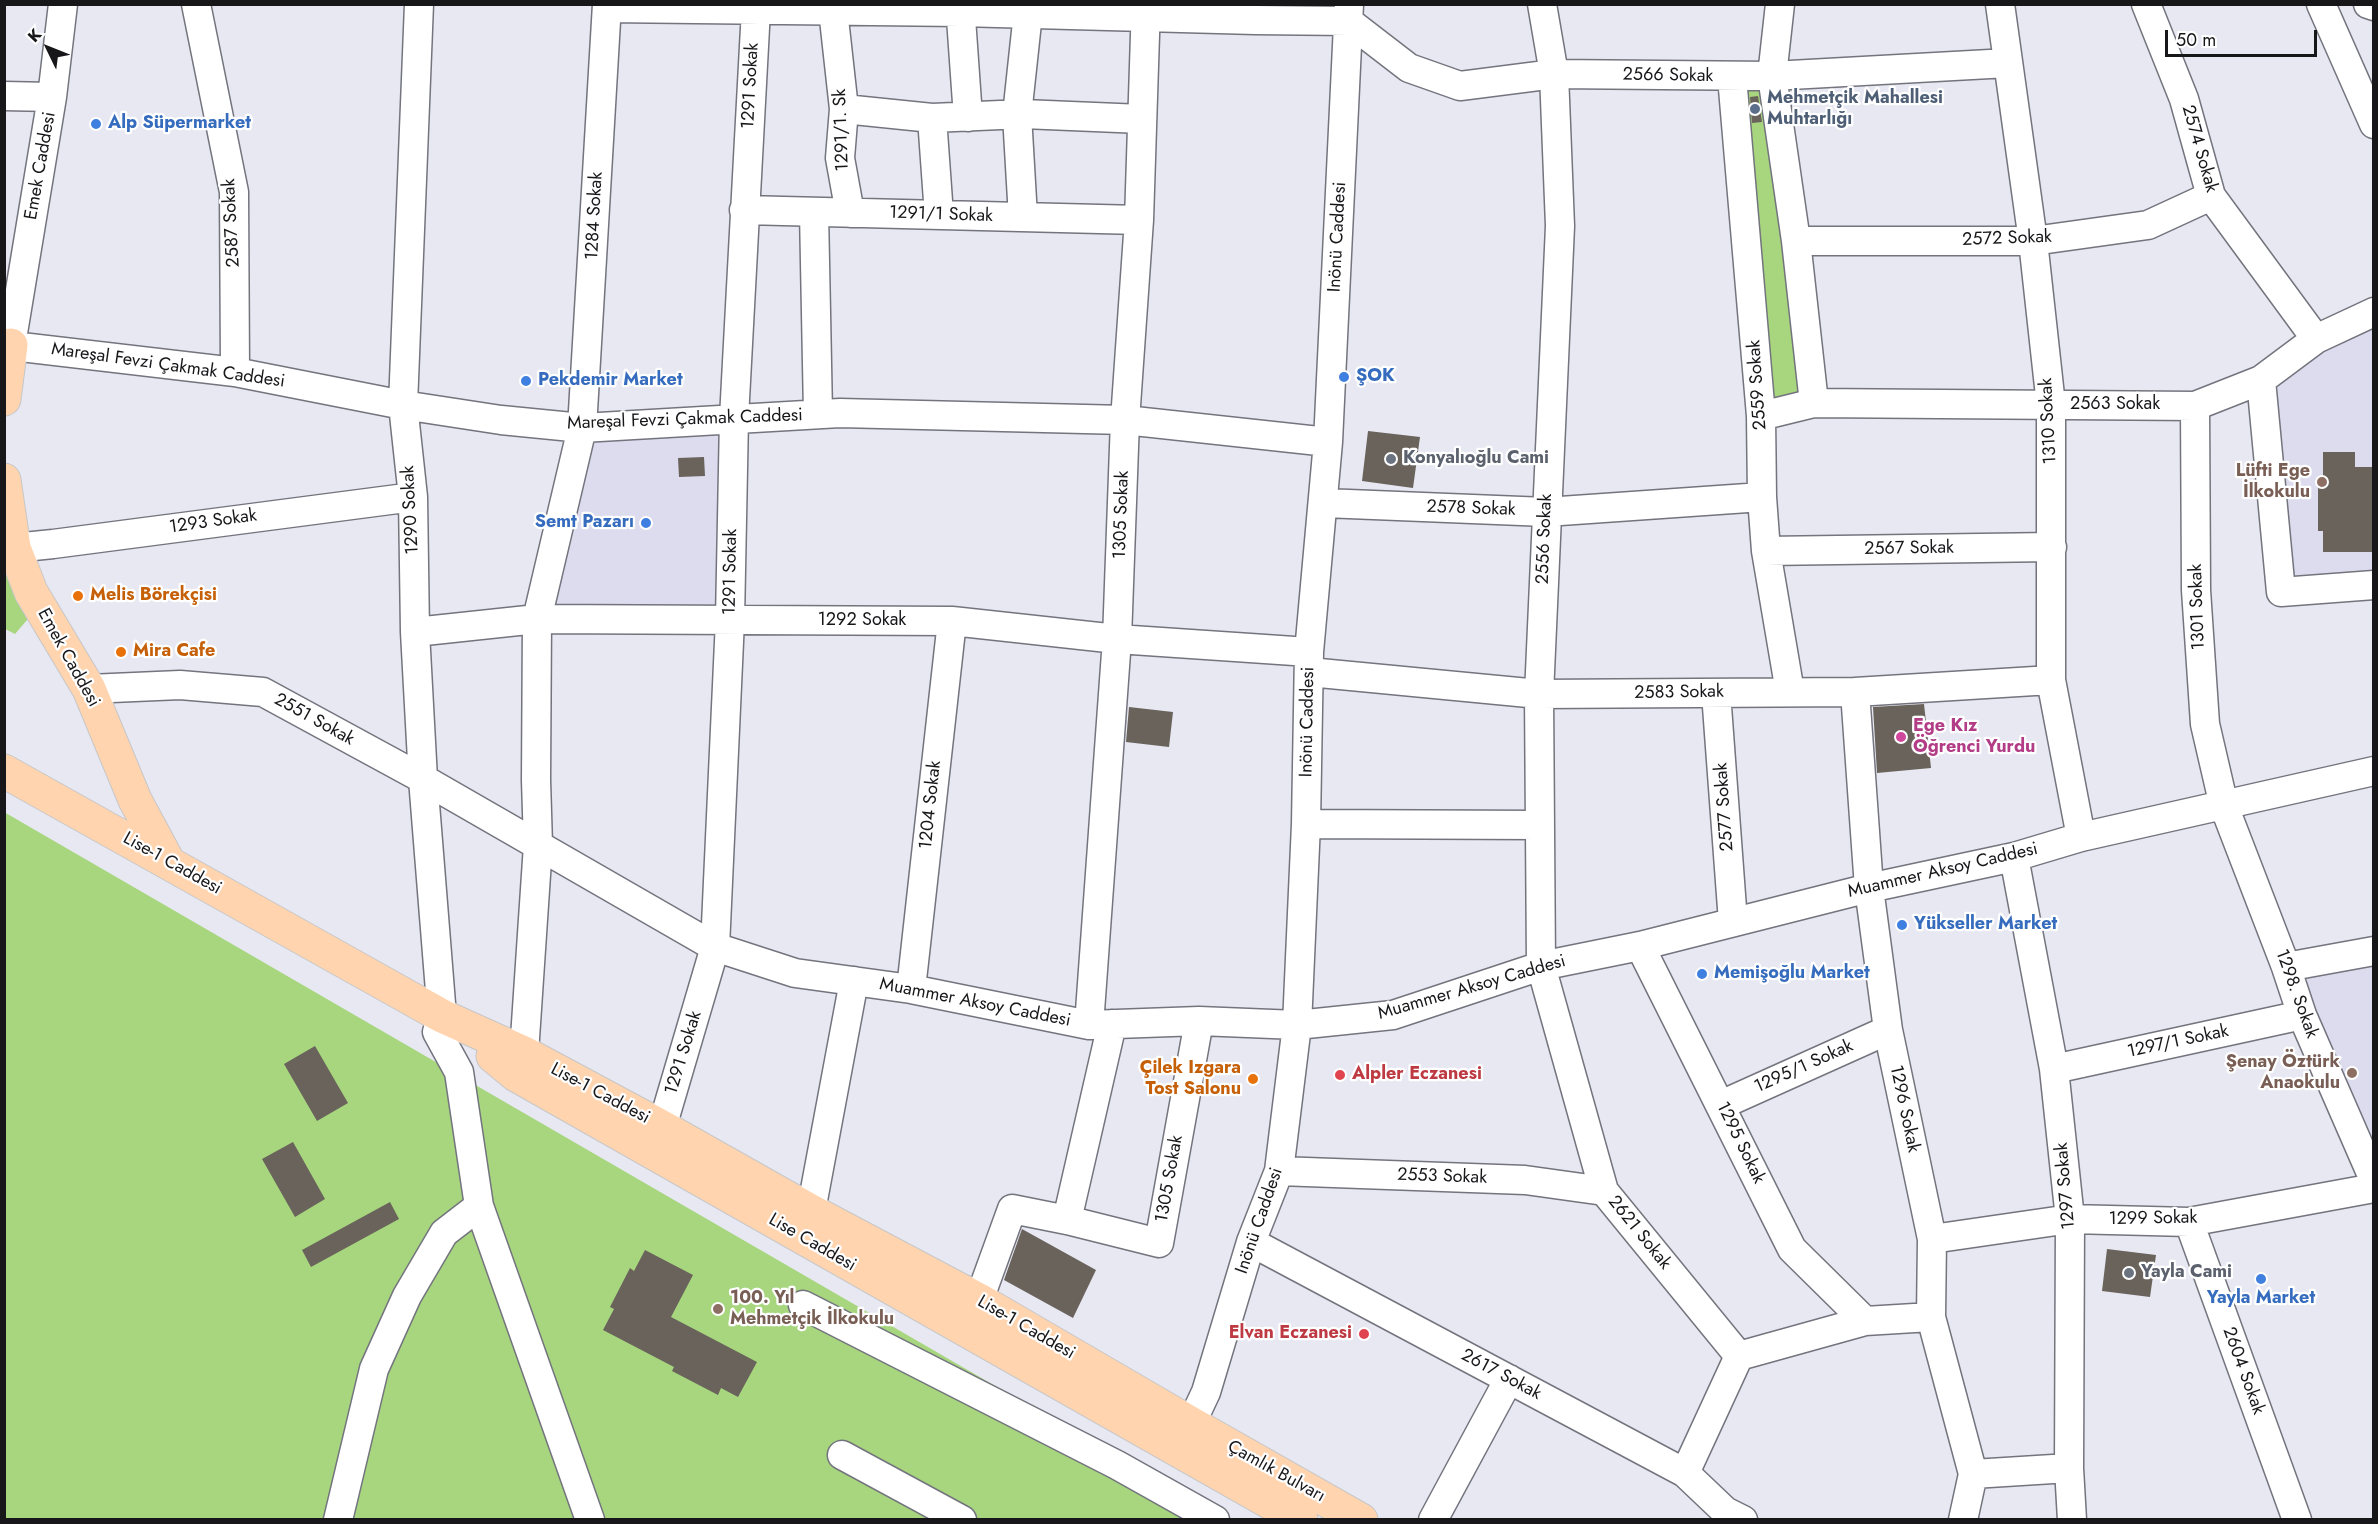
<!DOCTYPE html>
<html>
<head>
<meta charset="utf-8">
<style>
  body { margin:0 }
  #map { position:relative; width:2378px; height:1524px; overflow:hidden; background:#e7e8f2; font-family:Jost,sans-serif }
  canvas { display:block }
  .frame { position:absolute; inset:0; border:6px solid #17171a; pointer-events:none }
  .north { position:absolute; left:18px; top:18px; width:60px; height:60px; -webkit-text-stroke:4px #fff; paint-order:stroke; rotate:313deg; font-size:16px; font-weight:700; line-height:24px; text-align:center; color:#17171a }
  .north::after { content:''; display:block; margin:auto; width:21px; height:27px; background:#17171a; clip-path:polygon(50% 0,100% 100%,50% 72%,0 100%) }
  .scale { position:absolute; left:2165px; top:30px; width:152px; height:27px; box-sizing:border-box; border:3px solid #17171a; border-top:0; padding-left:8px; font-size:18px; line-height:21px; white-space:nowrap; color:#17171a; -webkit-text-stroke:4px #fff; paint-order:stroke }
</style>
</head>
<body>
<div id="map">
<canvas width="2378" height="1524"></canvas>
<div class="frame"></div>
<div class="north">K</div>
<div class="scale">50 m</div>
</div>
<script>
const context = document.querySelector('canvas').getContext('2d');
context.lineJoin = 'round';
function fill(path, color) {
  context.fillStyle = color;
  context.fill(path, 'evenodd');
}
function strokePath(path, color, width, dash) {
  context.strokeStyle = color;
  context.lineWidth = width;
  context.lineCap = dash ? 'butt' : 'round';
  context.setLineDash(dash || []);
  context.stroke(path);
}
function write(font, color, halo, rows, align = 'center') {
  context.font = font + ' Jost,sans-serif';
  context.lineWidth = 4.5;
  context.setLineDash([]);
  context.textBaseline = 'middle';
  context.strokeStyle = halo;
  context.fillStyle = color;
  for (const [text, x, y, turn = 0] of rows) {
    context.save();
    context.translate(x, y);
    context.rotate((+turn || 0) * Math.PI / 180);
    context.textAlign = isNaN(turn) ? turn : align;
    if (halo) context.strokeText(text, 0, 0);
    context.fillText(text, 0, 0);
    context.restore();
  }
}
fill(new Path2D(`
  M 2373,312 L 2373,585 L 2281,592 L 2261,380 Z
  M 734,418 L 730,620 L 537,619 L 582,428 Z
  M 2373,951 L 2373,1180 L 2286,967 Z`), '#dcdcee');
fill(new Path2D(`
  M 1772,76 L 1814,403 L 1761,416 L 1732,77 Z
  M 4,480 L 39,606 L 15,634 L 5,629 Z
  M 4,812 L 1225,1519 L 5,1519 Z`), '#a7d67f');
fill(new Path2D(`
  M 1758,96 L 1762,122 L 1752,123 L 1750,97 Z
  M 1368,431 L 1420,437 L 1413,488 L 1362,481 Z
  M 2323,452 L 2355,452 L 2355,467 L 2373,467 L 2373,552 L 2323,552 L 2323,531 L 2318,531 L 2318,487 L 2323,488 Z
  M 704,457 L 705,476 L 679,477 L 678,458 Z
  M 1924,704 L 1931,768 L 1877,773 L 1873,707 Z
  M 1129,707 L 1173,712 L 1169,747 L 1126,742 Z
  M 315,1046 L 348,1103 L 317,1121 L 284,1064 Z
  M 293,1142 L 325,1199 L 295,1217 L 262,1159 Z
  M 390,1202 L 399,1219 L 311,1267 L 302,1250 Z
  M 1022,1229 L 1096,1270 L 1073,1318 L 1004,1280 Z
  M 2107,1249 L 2156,1255 L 2150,1297 L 2102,1291 Z
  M 645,1250 L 693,1275 L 671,1317 L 757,1362 L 738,1397 L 721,1388 L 718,1395 L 672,1371 L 674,1367 L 603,1330 L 614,1309 L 610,1307 L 630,1268 L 634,1271 Z`), '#69635b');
const minor = new Path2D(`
  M 196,4 L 234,192 L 235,372
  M 419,4 L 403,405 L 413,497 L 415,632 L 423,779 L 442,1016 L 437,1032 L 459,1072 L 479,1206 L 590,1520
  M 960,4 L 968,117
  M 1542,4 L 1554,74 L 1560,226 L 1539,694 L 1541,966 L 1604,1191 L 1739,1356 L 1685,1473
  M 1780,4 L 1772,76 L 1796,241 L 1814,403
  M 2000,4 L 2033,241 L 2051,405 L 2051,680 L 2081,837
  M 2146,4 L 2184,99 L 2211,196 L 2316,339
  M 2321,4 L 2374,124
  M 2368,4 L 2374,6
  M 607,8 L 960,12 L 1255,20 L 1348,21 L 1409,68 L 1460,86 L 1554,74 L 1772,76 L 2008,63
  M 833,10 L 844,109 L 840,158 L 850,213
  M 1732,77 L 1761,416 L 1762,497 L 1766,551 L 1790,692
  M 4,96 L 52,97
  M 844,109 L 932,118 L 1023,114 L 1142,119
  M 932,118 L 939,215
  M 744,210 L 1139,220
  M 814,212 L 818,414
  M 1023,217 L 1017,115 L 1028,13
  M 1796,241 L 2033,241 L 2148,225 L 2211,196
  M 4,345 L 235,372 L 403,405 L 501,420 L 582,428 L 840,413 L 1125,420 L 1328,442
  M 11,345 L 52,97 L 63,4
  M 2261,380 L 2281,592 L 2374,585
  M 2195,406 L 2196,590 L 2205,724 L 2224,806 L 2286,967 L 2302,1015 L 2374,1180
  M 1761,416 L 1814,403 L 2195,406 L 2261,380 L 2316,339 L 2374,312
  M 1324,503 L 1546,512 L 1762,497
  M 14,548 L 53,544 L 413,497
  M 1766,551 L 2052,547
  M 415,632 L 537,619 L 952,621 L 1117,639 L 1309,652
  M 1309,672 L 1539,694 L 1855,692 L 2051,680
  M 89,689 L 180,685 L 263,692 L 423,779 L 715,947 L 795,973 L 911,989 L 1089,1025 L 1199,1021 L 1297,1025 L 1393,1015 L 1541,966 L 1640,946 L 1869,888 L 2014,857 L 2081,837 L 2374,771
  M 1855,692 L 1869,888 L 1888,1030 L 1932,1239 L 1931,1317 L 1973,1474 L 1963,1520
  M 1716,693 L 1733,922
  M 1306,824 L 1540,825
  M 2014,857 L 2054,1069 L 2070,1219 L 2069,1468 L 2072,1520
  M 1640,946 L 1792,1249 L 1865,1321
  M 2286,967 L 2374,951
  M 911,989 L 952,621
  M 1089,1025 L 1117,639 L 1125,420 L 1139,220 L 1146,4
  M 524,1053 L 538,845 L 536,780 L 537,619 L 582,428 L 607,4
  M 2054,1069 L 2302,1015
  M 1721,1105 L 1888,1030
  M 662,1127 L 715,947 L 730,620 L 734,418 L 756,9
  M 1279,1171 L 1525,1180 L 1604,1191
  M 811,1211 L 854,981
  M 1067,1220 L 1112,1024
  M 2189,1222 L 2297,1520
  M 1932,1239 L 2070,1219 L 2189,1222 L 2374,1188
  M 1251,1242 L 1685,1473 L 1725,1511 L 1743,1520
  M 979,1300 L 1012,1209 L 1067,1220 L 1159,1243 L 1199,1021
  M 803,1305 L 1117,1465 L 1215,1520
  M 1739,1356 L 1865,1321 L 1931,1317
  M 1182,1443 L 1206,1392 L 1251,1242 L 1279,1171 L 1297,1025 L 1306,824 L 1309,652 L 1328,442 L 1349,4
  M 842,1455 L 962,1520
  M 1973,1474 L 2069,1468
  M 338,1520 L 374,1369 L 407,1296 L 444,1233 L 479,1206
  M 1433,1520 L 1509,1379`);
const major = new Path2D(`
  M 4,399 L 11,345
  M 4,480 L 14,548 L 31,592 L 89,689 L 135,800 L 169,863
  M 4,771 L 442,1016 L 524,1053 L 662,1127 L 811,1211 L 979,1300 L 1192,1424 L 1361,1520
  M 493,1056 L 516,1075 L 1301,1520`);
strokePath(minor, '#73747d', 31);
strokePath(major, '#c7c7c8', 35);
strokePath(minor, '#fff', 28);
strokePath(major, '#ffd4ae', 33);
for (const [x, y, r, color] of [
  [1755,109,6,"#5c6f8a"],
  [96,124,6,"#3f7fe0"],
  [1344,377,6,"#3f7fe0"],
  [526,381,6,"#3f7fe0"],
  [1391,459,6,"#6b7280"],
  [2322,482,6,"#8d6e63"],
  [646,523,6,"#3f7fe0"],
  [78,596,6,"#e8710a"],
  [121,652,6,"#e8710a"],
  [1901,737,6,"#d1479c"],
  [1902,925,6,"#3f7fe0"],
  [1702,974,6,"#3f7fe0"],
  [2352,1073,6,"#8d6e63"],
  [1340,1075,6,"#e0444e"],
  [1253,1079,6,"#e8710a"],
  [2129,1273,6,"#6b7280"],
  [2261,1279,6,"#3f7fe0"],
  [718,1309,6,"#8d6e63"],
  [1364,1334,6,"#e0444e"]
]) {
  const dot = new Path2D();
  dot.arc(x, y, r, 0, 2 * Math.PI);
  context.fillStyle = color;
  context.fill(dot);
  strokePath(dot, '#fff', 2);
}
write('18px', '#17171a', '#fff', [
  ["2566 Sokak",1668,76,1],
  ["1291 Sokak",751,86,-87],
  ["1291/1. Sk",842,130,-92],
  ["2574 Sokak",2199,149,74],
  ["Emek Caddesi",41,166,-80],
  ["1291/1 Sokak",941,215,2],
  ["1284 Sokak",595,216,-87],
  ["2587 Sokak",232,223,-93],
  ["Inönü Caddesi",1338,237,-87],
  ["2572 Sokak",2007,239,-2],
  ["Mareşal Fevzi Çakmak Caddesi",168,366,8],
  ["2559 Sokak",1758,385,-94],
  ["2563 Sokak",2115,405],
  ["Mareşal Fevzi Çakmak Caddesi",685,420,-2],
  ["1310 Sokak",2049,421,-93],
  ["2578 Sokak",1471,509,2],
  ["1290 Sokak",411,510,-93],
  ["1305 Sokak",1122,515,-88],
  ["1293 Sokak",213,522,-8],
  ["2556 Sokak",1545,539,-88],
  ["2567 Sokak",1909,549,-1],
  ["1291 Sokak",731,572,-89],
  ["1301 Sokak",2198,607,-92],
  ["1292 Sokak",862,621],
  ["Emek Caddesi",68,658,61],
  ["2583 Sokak",1679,693,-1],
  ["2551 Sokak",314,720,29],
  ["Inönü Caddesi",1308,722,-89],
  ["1204 Sokak",931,805,-84],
  ["2577 Sokak",1725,807,-94],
  ["Lise-1 Caddesi",172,864,29],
  ["Muammer Aksoy Caddesi",1943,871,-13],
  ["Muammer Aksoy Caddesi",1472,988,-16],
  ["1298. Sokak",2296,994,70],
  ["Muammer Aksoy Caddesi",975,1003,11],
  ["1297/1 Sokak",2178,1042,-12],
  ["1291 Sokak",684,1053,-73],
  ["1295/1 Sokak",1804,1067,-24],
  ["Lise-1 Caddesi",600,1094,28],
  ["1296 Sokak",1904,1109,78],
  ["1295 Sokak",1740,1143,64],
  ["2553 Sokak",1442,1177,2],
  ["1305 Sokak",1170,1179,-80],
  ["1297 Sokak",2066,1186,-95],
  ["1299 Sokak",2153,1219,-1],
  ["Inönü Caddesi",1260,1221,-71],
  ["2621 Sokak",1639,1233,51],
  ["Lise Caddesi",812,1243,30],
  ["Lise-1 Caddesi",1026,1328,30],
  ["2604 Sokak",2243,1371,70],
  ["2617 Sokak",1501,1375,28],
  ["Çamlık Bulvarı",1276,1472,29]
]);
write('bold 18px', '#4e5e75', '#fff', [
  ["Mehmetçik Mahallesi",1767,99],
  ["Muhtarlığı",1767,120]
], 'left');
write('bold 18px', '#366cbe', '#fff', [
  ["Alp Süpermarket",108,124],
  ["ŞOK",1356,377],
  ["Pekdemir Market",538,381],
  ["Semt Pazarı",634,523,"right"],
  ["Yükseller Market",1914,925],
  ["Memişoğlu Market",1714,974],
  ["Yayla Market",2261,1299,"center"]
], 'left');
write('bold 18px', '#5b616d', '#fff', [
  ["Konyalıoğlu Cami",1403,459],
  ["Yayla Cami",2141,1273]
], 'left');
write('bold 18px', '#785e54', '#fff', [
  ["Lüfti Ege",2310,472],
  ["İlkokulu",2310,493],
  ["Şenay Öztürk",2340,1063],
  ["Anaokulu",2340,1084],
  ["100. Yıl",730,1299,"left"],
  ["Mehmetçik İlkokulu",730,1320,"left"]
], 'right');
write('bold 18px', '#c56008', '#fff', [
  ["Melis Börekçisi",90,596],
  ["Mira Cafe",133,652],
  ["Çilek Izgara",1241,1069,"right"],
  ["Tost Salonu",1241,1090,"right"]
], 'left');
write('bold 18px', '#b23c85', '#fff', [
  ["Ege Kız",1913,727],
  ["Öğrenci Yurdu",1913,748]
], 'left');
write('bold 18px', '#be3a42', '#fff', [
  ["Alpler Eczanesi",1352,1075],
  ["Elvan Eczanesi",1352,1334,"right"]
], 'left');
</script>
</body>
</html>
